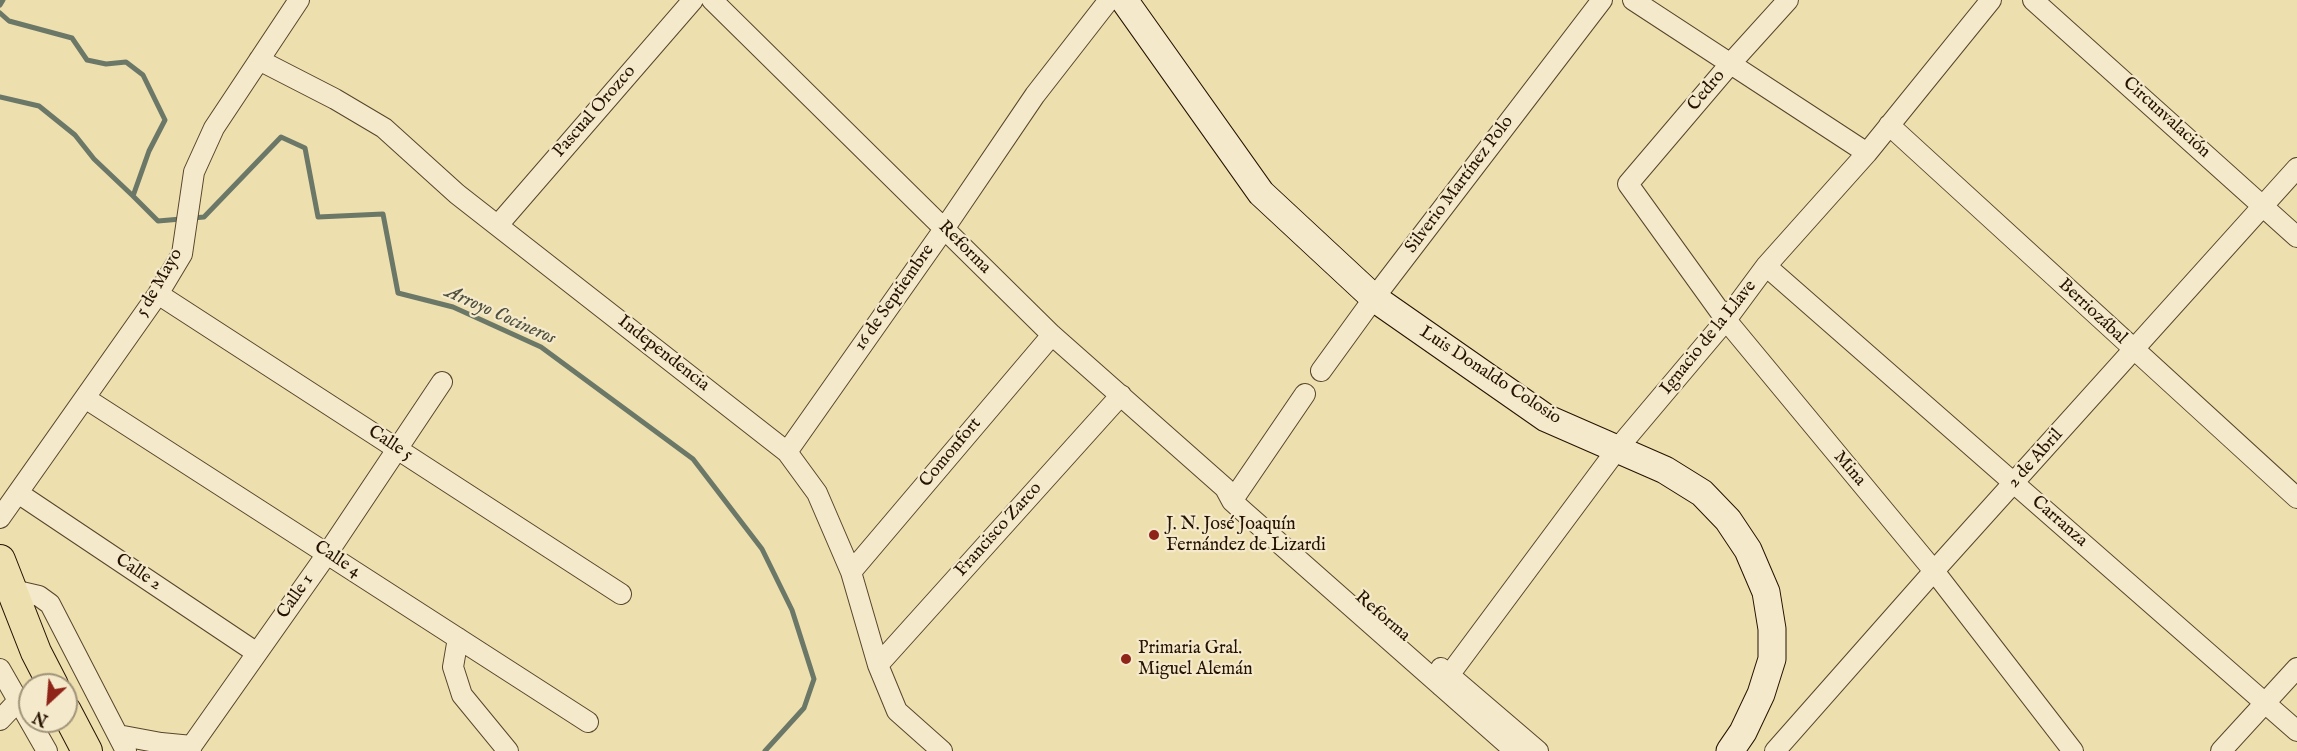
<!DOCTYPE html>
<html>
<head>
<meta charset="utf-8">
<style>
  body { margin:0 }
  #map { position:relative; width:2297px; height:751px; overflow:hidden; background:#eedfaf; font-family:"IM FELL English",serif }
  canvas { display:block }
  .north { position:absolute; left:18px; top:673px; width:60px; height:60px; box-sizing:border-box; background:#f4eacb; border:2px solid #a1947a; border-radius:50%; rotate:206deg; font-size:16px; font-weight:700; line-height:24px; text-align:center; color:#251200 }
  .north::after { content:''; display:block; margin:auto; width:21px; height:27px; background:#8f2418; clip-path:polygon(50% 0,100% 100%,50% 72%,0 100%) }
</style>
</head>
<body>
<div id="map">
<canvas width="2297" height="751"></canvas>
<div class="north">N</div>
</div>
<script>
const context = document.querySelector('canvas').getContext('2d');
context.lineJoin = 'round';
function strokePath(path, color, width, dash) {
  context.strokeStyle = color;
  context.lineWidth = width;
  context.lineCap = dash ? 'butt' : 'round';
  context.setLineDash(dash || []);
  context.stroke(path);
}
function write(font, color, halo, rows, align = 'center') {
  context.font = font + ' "IM FELL English",serif';
  context.lineWidth = 4.5;
  context.setLineDash([]);
  context.textBaseline = 'middle';
  context.strokeStyle = halo;
  context.fillStyle = color;
  for (const [text, x, y, turn = 0] of rows) {
    context.save();
    context.translate(x, y);
    context.rotate((+turn || 0) * Math.PI / 180);
    context.textAlign = isNaN(turn) ? turn : align;
    if (halo) context.strokeText(text, 0, 0);
    context.fillText(text, 0, 0);
    context.restore();
  }
}
strokePath(new Path2D(`
  M 0,5 L 3,0
  M 0,13 L 9,21 L 72,38 L 87,60 L 106,64 L 126,62 L 143,75 L 165,120 L 149,151 L 133,196 L 158,221 L 204,217 L 281,137 L 305,148 L 318,217 L 383,214 L 398,293 L 453,307 L 541,347 L 693,459 L 762,549 L 792,610 L 814,679 L 804,708 L 765,751
  M 0,97 L 39,106 L 75,135 L 94,159 L 133,196`), '#6b7868', 5);
const minor = new Path2D(`
  M 712,0 L 1052,335 L 1225,488 L 1232,501 L 1243,511 L 1515,751
  M 1633,0 L 1867,153
  M 1788,0 L 1731,63 L 1628,184 L 1726,320 L 1934,571 L 2073,751
  M 2033,0 L 2297,237
  M 259,60 L 335,99 L 384,128 L 457,194 L 787,452 L 817,493 L 851,572 L 878,665 L 897,711 L 942,751
  M 1889,125 L 2297,498
  M 498,225 L 693,0
  M 1766,266 L 2297,731
  M 158,294 L 621,594
  M 1321,371 L 1374,298 L 1602,0
  M 85,398 L 588,722
  M 787,452 L 944,229 L 1035,95 L 1109,0
  M 18,493 L 257,653
  M 1232,501 L 1305,394
  M 0,518 L 158,294 L 182,254 L 194,172 L 214,128 L 299,0
  M 851,572 L 1052,335
  M 13,590 L 39,596 L 50,604 L 126,751
  M 458,638 L 453,667 L 462,695 L 508,751
  M 878,665 L 1121,395
  M 1441,668 L 1538,751
  M 0,669 L 47,751
  M 1441,686 L 1618,448 L 1726,320 L 1766,266 L 1867,153 L 1991,0
  M 0,720 L 18,701
  M 118,735 L 161,743 L 192,746
  M 188,751 L 327,554 L 442,382
  M 1775,751 L 1934,571 L 2297,168
  M 2221,751 L 2297,668`);
const secondary = new Path2D(`
  M 1124,0 L 1261,193 L 1374,298 L 1546,418 L 1665,470 L 1702,493 L 1728,520 L 1748,550 L 1766,592 L 1772,629 L 1772,659 L 1761,694 L 1743,732 L 1730,751`);
const primary = new Path2D(`
  M 0,560 L 36,652 L 53,685
  M 66,711 L 87,751`);
strokePath(minor, '#57452c', 22);
strokePath(secondary, '#251200', 29);
strokePath(primary, '#251200', 32);
strokePath(minor, '#f4eacb', 20);
strokePath(secondary, '#f4eacb', 27);
strokePath(primary, '#eedfaf', 30);
for (const [x, y, r, color] of [
  [1154,535,6,"#8f2418"],
  [1126,659,6,"#8f2418"]
]) {
  const dot = new Path2D();
  dot.arc(x, y, r, 0, 2 * Math.PI);
  context.fillStyle = color;
  context.fill(dot);
  strokePath(dot, '#f4eacb', 2);
}
write('18px', '#251200', '#f4eacb', [
  ["Cedro",1707,91,-50],
  ["Pascual Orozco",595,112,-49],
  ["Circunvalación",2166,118,42],
  ["Silverio Martínez Polo",1460,185,-53],
  ["Reforma",964,248,45],
  ["5 de Mayo",160,283,-60],
  ["16 de Septiembre",895,298,-55],
  ["Berriozábal",2092,312,43],
  ["Ignacio de la Llave",1709,338,-51],
  ["Independencia",663,354,38],
  ["Luis Donaldo Colosio",1490,376,33],
  ["Calle 5",390,444,33],
  ["Comonfort",951,453,-50],
  ["2 de Abril",2036,459,-48],
  ["Mina",1849,469,50],
  ["Carranza",2059,522,41],
  ["Francisco Zarco",999,530,-48],
  ["Calle 4",337,560,33],
  ["Calle 2",138,573,34],
  ["Calle 1",296,597,-55],
  ["Reforma",1382,617,41]
]);
write('18px', '#251200', '#f4eacb', [
  ["J. N. José Joaquín",1166,525],
  ["Fernández de Lizardi",1166,546],
  ["Primaria Gral.",1138,649],
  ["Miguel Alemán",1138,670]
], 'left');
write('italic 20px', '#4e4e3d', '#f4eacb', [
  ["Arroyo Cocineros",500,316,24]
]);
</script>
</body>
</html>
